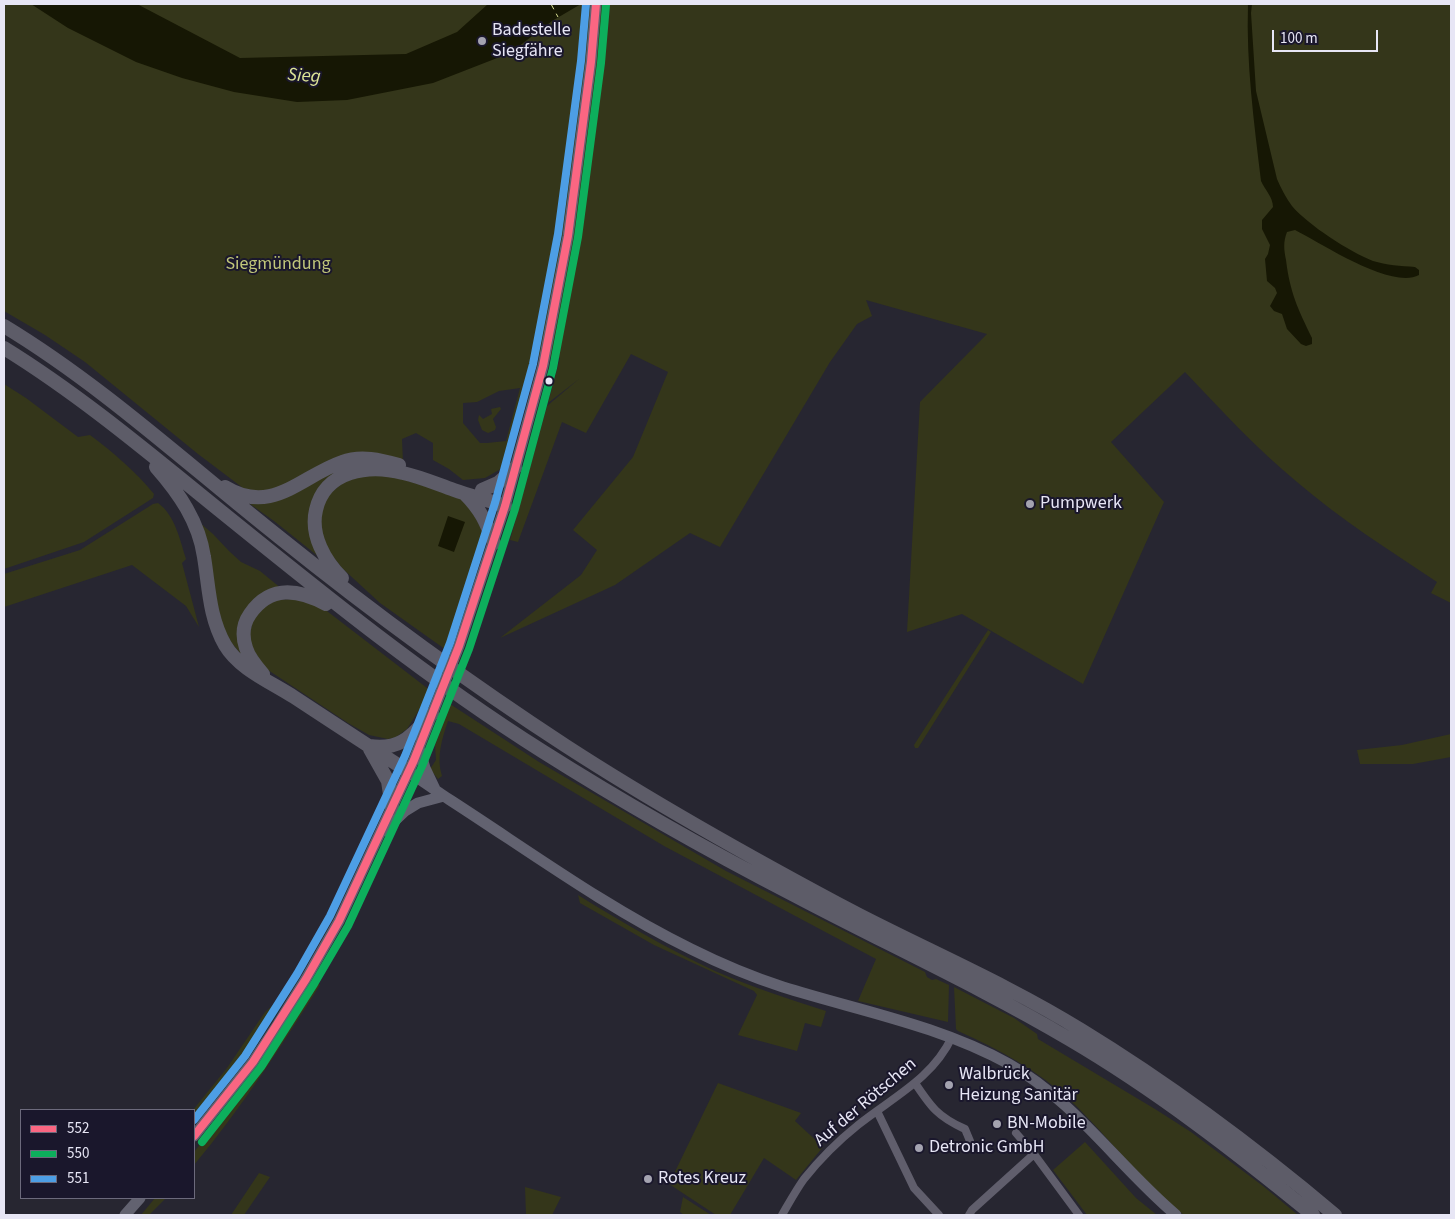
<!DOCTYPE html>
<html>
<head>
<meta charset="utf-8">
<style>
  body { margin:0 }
  #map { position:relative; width:1455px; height:1219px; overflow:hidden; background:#272631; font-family:"Source Sans 3",sans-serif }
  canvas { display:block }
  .frame { position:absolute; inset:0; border:5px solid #e7e6f5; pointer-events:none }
  .legend { position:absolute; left:20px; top:1109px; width:175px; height:90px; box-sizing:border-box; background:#1a172c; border:1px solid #6c6a7c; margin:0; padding:6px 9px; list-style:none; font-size:15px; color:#e7e6f5 }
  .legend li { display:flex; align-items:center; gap:10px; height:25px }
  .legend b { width:25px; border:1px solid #6c6a7c }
  .scale { position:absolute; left:1272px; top:30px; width:106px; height:22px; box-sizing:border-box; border:2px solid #e7e6f5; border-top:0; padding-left:6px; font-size:15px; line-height:18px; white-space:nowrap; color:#e7e6f5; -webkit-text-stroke:4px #1a172c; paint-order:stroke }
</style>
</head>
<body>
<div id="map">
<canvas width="1455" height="1219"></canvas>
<div class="frame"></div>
<ul class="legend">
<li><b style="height:6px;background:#fa6682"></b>552</li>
<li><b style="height:6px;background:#0daf5c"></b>550</li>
<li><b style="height:6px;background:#4d9ee5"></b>551</li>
</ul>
<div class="scale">100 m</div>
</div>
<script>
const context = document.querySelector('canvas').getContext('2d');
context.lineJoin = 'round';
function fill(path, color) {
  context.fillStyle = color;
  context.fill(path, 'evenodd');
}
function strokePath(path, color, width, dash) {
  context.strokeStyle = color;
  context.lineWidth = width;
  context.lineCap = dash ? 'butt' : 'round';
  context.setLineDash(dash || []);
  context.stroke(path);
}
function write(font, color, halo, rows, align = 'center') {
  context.font = font + ' "Source Sans 3",sans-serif';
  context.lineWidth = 4;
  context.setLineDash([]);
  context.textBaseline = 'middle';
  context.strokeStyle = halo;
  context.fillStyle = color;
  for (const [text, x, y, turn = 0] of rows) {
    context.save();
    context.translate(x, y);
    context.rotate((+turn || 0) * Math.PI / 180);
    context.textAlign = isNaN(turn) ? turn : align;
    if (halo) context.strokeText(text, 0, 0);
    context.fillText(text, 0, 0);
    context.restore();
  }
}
fill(new Path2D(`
  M 4,4 L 1451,4 L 1451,603 L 1431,593 L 1437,582 C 1389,550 1340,519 1297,482 C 1257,449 1221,410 1185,372 L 1111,442 L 1164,502 L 1083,684 L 962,614 L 907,632 L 920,402 L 987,334 L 866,300 L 872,316 L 857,324 L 830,362 L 720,547 L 690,533 L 615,585 L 500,638 L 581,575 L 597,550 L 573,530 L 633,457 L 668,372 L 631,354 L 586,433 L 562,422 L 518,542 L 510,540 L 547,406 L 579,379 L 548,403 L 560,358 L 535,356 L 530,389 L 522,403 L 519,427 L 508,459 L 499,470 L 485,478 L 463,480 L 449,469 L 433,460 L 433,443 L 416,433 L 402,439 L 403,463 L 384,457 L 278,488 L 259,492 L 243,488 L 198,454 L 85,362 L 45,335 L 4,311 ZM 520,388 L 506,441 L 487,443 L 480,443 L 463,423 L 463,403 L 477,402 L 499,391 Z
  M 4,384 L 26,398 L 78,437 L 90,435 C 114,453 135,471 154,494 L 153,498 L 84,542 L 4,569 Z
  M 500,407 L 501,409 L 493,419 L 496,427 L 495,430 L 488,433 L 482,430 L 478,420 L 479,415 L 483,419 L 492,414 L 491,409 Z
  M 343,469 L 319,490 L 319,557 L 274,521 L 243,499 Z
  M 388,475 L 448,493 L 468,502 L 486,539 L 449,652 L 380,603 L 342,568 L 327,549 L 322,533 L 319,516 L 326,497 L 351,476 Z
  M 158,503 C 175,515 180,540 186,559 L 182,563 L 199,627 L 186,606 L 132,565 L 4,607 L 4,574 L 80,550 L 153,504 Z
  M 199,522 L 213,534 L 229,551 L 241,562 L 260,571 L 282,589 L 258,599 L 244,658 L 231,642 L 222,625 Z
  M 296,599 L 323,608 L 431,691 L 407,729 L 396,737 L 388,739 L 369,735 L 348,723 L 265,668 L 251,646 L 249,633 L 255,613 L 273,600 Z
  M 988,630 L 991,632 L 918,748 L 915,748 L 914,745 Z
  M 450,704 L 539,762 L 726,871 L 925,972 L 927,977 L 932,980 L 936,979 L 949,985 L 948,1022 L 858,1001 L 876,959 L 664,846 L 459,724 L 448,721 C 442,739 436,757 442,776 L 438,779 L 430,769 L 436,760 L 435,745 Z
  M 1451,734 L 1451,757 L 1413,764 L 1360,764 L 1357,750 L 1402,745 Z
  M 578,895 C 623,923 668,949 715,971 C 751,987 789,999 826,1011 L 821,1027 L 805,1023 L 797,1051 L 738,1035 L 757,995 L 754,991 L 654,945 L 580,903 Z
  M 317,982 L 320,985 C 281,1046 241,1109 194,1165 L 194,1152 L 257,1072 Z
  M 954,987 L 1014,1018 L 1037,1034 L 1038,1039 L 1155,1109 L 1191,1132 L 1263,1186 L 1298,1215 L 1184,1215 C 1141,1182 1110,1138 1071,1101 C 1037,1070 999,1049 958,1031 L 956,1029 Z
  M 283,996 L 240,1060 L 194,1120 L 193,1110 L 227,1068 L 265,1012 Z
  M 718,1083 L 801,1113 L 795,1121 L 823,1147 L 796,1180 L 764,1158 L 730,1215 L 716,1215 L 669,1184 Z
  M 1085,1142 L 1136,1198 L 1157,1215 L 1087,1215 L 1053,1170 Z
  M 259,1173 L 270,1177 L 244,1215 L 231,1215 Z
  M 525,1187 L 561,1197 L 552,1215 L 526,1215 Z
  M 683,1197 L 711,1215 L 684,1215 L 680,1212 Z
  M 155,1198 L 166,1198 L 149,1215 L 141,1215 Z`), '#34361a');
fill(new Path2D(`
  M 31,4 L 137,4 L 240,58 L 406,54 L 457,32 L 488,4 L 581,4 L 552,21 L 510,53 L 433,83 L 347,100 L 297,102 L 234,92 L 182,78 L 136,62 L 68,28 Z
  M 1248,4 L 1252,4 L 1251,13 L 1256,91 L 1277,179 C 1281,188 1286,198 1292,206 C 1308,225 1350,252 1373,261 C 1386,265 1401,266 1415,267 L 1419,270 L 1419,275 C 1391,290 1321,243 1295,230 L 1287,232 C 1283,242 1284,250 1286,260 C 1290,293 1298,309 1312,338 L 1312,344 L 1306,346 L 1301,344 L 1287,329 L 1282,314 L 1274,311 L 1270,306 L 1277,293 L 1275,288 L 1267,281 L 1265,259 L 1268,254 L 1270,245 L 1262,229 L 1262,220 L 1273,207 C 1273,197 1265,190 1261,181 C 1254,122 1246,63 1248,4 Z
  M 448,516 L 465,522 L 454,552 L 438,546 Z`), '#161704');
strokePath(new Path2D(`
  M 551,4 L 558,17`), '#dee597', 1, [6, 5]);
strokePath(new Path2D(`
  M 915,1083 C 931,1107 938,1117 965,1129 L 970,1141
  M 877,1111 L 914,1188 L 939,1215
  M 1016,1133 L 1034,1154 L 1079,1215
  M 782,1215 C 789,1203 796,1190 804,1179 C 820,1159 838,1141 858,1125 C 893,1097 932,1079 952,1037
  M 969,1215 L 972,1210 L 1034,1154`), '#605e6c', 8);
strokePath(new Path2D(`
  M 419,748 L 425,768 L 435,789
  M 409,772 C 423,781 436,791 450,800 C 529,851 607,908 691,949 C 721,964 752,977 783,987 C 860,1011 938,1025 1009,1064 C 1075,1101 1119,1167 1176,1215
  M 384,831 L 405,811 L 418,803 L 444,796
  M 194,1136 L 253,1062 L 278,1024 L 306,979 L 339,921 L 414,760 L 459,646 L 505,506 L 543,366 L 568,236 L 591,62 L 596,4
  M 125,1215 L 140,1198`), '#626270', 11);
strokePath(new Path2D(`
  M 4,326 C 103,386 188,465 279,537 C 371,611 466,681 566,746 C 660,807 759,862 859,915 C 933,953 1010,986 1081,1030 C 1171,1085 1254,1147 1335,1215
  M 4,348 C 80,395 149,453 218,509 C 323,594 428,679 542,751 C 624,803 709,851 796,896 C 887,944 981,987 1069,1039 C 1156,1090 1236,1152 1313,1215
  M 156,467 C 179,493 199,522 204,557 C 209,587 209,617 225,645 C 239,669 271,682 294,697 C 332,722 370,747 409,772
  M 225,487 C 272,516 301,476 342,462 C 361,455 381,460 399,465
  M 482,490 L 498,483 L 515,468
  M 465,494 C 481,510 486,522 494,543
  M 342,578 C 325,561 310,535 316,510 C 325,470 369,464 403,473 C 421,477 437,484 454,490 C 471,496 488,500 505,506
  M 263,674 C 256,666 249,658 246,648 C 242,636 243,624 250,614 C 270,585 298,589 326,604
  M 369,746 C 401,751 412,735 432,714
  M 370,749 L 388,781 L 392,808`), '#5d5c68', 14);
strokePath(new Path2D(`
  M 194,1136 L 253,1062 L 306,979 L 339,921 L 414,760 L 459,646 L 505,506 L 543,366 L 568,236 L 591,62 L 596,4`), '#fa6682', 8);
strokePath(new Path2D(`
  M 202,1142 L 261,1067 L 314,984 L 348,926 L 423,764 L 469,649 L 515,509 L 553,368 L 578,237 L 601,63 L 606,5`), '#0daf5c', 8);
strokePath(new Path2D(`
  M 194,1120 L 245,1056 L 297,974 L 330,916 L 405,756 L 450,643 L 495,503 L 533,364 L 558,234 L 581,61 L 586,4`), '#4d9ee5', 8);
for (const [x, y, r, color] of [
  [482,41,5,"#a4a3b0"],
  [549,381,4.5,"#e7e6f5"],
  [1030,504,5,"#a4a3b0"],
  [949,1085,5,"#a4a3b0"],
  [997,1124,5,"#a4a3b0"],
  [919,1148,5,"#a4a3b0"],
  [648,1179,5,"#a4a3b0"]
]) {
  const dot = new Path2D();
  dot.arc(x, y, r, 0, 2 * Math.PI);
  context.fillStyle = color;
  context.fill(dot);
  strokePath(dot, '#1a172c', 2);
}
write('18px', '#e7e6f5', '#1a172c', [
  ["Badestelle",492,31],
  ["Siegfähre",492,52],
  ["Pumpwerk",1040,504],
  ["Walbrück",959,1075],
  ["Heizung Sanitär",959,1096],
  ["BN-Mobile",1007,1124],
  ["Detronic GmbH",929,1148],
  ["Rotes Kreuz",658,1179]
], 'left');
write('18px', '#c1c77a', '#1a172c', [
  ["Siegmündung",278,265]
]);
write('18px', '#e7e6f5', '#1a172c', [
  ["Auf der Rötschen",866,1103,-40]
]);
write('italic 19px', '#dee597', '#1a172c', [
  ["Sieg",304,77,4]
]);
</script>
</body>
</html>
